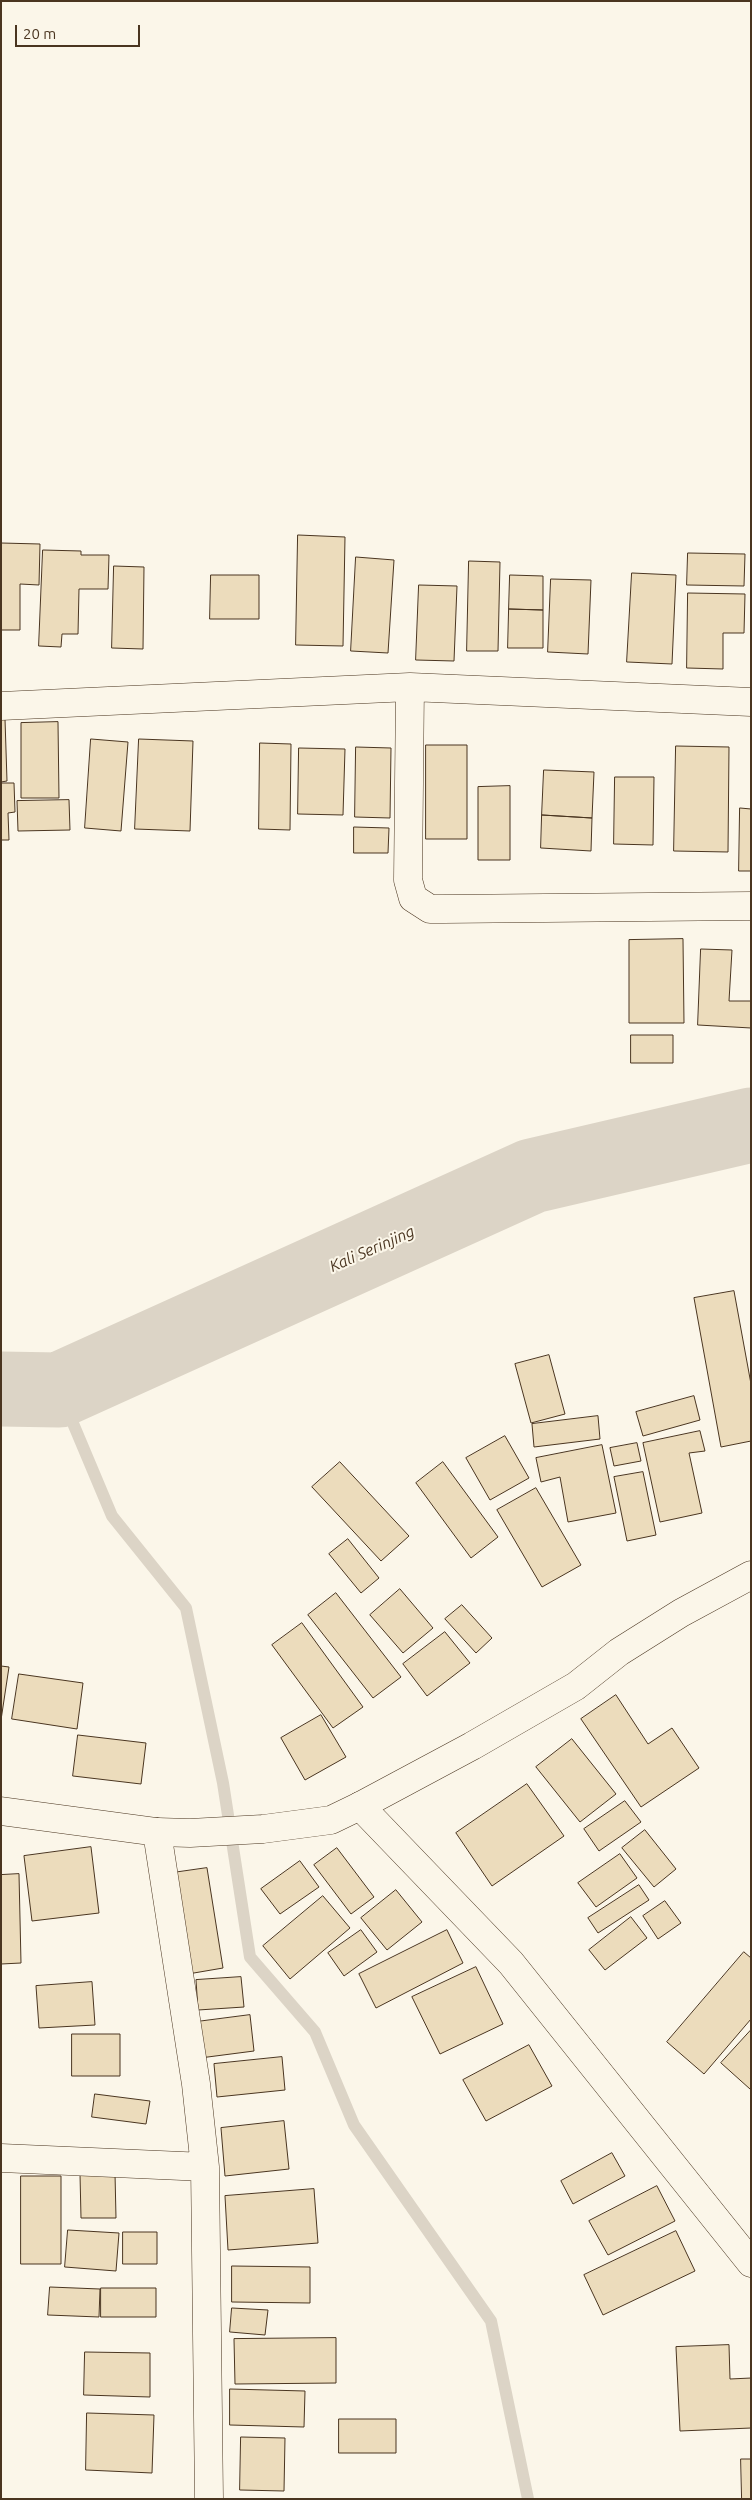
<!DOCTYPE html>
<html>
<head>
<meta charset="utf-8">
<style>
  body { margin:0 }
  #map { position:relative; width:752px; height:2500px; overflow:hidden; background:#fbf6e9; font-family:Ubuntu,sans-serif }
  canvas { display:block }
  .frame { position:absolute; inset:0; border:2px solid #4a3520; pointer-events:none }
  .scale { position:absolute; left:15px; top:25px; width:125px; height:22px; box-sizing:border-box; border:2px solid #4a3520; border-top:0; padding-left:6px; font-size:15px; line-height:18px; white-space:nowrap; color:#4a3520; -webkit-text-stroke:4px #fbf6e9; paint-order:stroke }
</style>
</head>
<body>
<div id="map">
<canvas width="752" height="2500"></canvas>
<div class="frame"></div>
<div class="scale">20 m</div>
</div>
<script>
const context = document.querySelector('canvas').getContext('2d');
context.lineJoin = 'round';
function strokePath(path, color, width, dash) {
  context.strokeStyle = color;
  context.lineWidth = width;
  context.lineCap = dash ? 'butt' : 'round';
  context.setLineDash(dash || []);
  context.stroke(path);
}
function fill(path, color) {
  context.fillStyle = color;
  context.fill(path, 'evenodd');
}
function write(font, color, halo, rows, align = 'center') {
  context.font = font + ' Ubuntu,sans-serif';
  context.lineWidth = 4;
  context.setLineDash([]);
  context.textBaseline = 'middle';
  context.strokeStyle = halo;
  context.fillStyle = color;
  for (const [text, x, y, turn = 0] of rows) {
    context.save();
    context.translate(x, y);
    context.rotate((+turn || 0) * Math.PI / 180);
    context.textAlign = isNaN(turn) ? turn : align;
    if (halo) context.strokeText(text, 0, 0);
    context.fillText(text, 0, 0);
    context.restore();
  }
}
strokePath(new Path2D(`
  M 59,1390 L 112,1516 L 186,1608 L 223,1783 L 250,1957 L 315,2032 L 354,2125 L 491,2321 L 528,2499`), '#dcd4c6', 12);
strokePath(new Path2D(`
  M 1,1389 L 59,1390 L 532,1176 L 751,1125`), '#dcd4c6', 75);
const building = new Path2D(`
  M 298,535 L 345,537 L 343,646 L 296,645 Z
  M 1,543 L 40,544 L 39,585 L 20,584 L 20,630 L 1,630 Z
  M 43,550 L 81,551 L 81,555 L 109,555 L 108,589 L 79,589 L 78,634 L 62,634 L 61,647 L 39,646 Z
  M 688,553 L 745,554 L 744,586 L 687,585 Z
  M 356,557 L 394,560 L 388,653 L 351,651 Z
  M 469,561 L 500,562 L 498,651 L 467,651 Z
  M 114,566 L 144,567 L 143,649 L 112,648 Z
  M 632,573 L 676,575 L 672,664 L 627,662 Z
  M 211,575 L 259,575 L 259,619 L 210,619 Z
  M 510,575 L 543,576 L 543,610 L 509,609 Z
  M 551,579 L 591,580 L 588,654 L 548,652 Z
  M 419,585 L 457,586 L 454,661 L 416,660 Z
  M 688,593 L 745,594 L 744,633 L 723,633 L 723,669 L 687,668 Z
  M 509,609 L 543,610 L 543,648 L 508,648 Z
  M 1,719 L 5,719 L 7,781 L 1,782 Z
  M 58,722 L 59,798 L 21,798 L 21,723 Z
  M 91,739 L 128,742 L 121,831 L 85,828 Z
  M 139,739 L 193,741 L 190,831 L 135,829 Z
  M 260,743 L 291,744 L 290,830 L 259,829 Z
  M 426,745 L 467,745 L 467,839 L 426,839 Z
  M 676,746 L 729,747 L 728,852 L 674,851 Z
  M 356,747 L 391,748 L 390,818 L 355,817 Z
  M 299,748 L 345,749 L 343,815 L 298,814 Z
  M 544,770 L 594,772 L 592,818 L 542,815 Z
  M 615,777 L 654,777 L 653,845 L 614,844 Z
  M 1,783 L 14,783 L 15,812 L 8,813 L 9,840 L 1,840 Z
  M 510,786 L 510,860 L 478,860 L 478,787 Z
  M 69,800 L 70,830 L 18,831 L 17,801 Z
  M 740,808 L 751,809 L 751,871 L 739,871 Z
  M 542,815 L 592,818 L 591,851 L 541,848 Z
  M 354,827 L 389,828 L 388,853 L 354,853 Z
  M 683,939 L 684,1023 L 629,1023 L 629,940 Z
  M 701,949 L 732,950 L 729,1001 L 751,1001 L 751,1028 L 698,1025 Z
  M 631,1035 L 673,1035 L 673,1063 L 631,1063 Z
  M 734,1291 L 751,1384 L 751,1441 L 721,1447 L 694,1298 Z
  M 549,1355 L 565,1414 L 531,1423 L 515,1364 Z
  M 694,1396 L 700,1420 L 643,1436 L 636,1412 Z
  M 598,1416 L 600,1439 L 534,1447 L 532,1424 Z
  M 700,1431 L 705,1451 L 689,1453 L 702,1513 L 660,1522 L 643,1443 Z
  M 505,1436 L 529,1478 L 490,1500 L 466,1458 Z
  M 637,1443 L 641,1461 L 614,1466 L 610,1448 Z
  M 602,1445 L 616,1513 L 568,1522 L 560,1477 L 541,1482 L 536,1458 Z
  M 340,1462 L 409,1536 L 381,1561 L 312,1487 Z
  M 443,1462 L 498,1537 L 471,1558 L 416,1483 Z
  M 643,1472 L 656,1535 L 627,1541 L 614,1477 Z
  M 536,1488 L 581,1565 L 542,1587 L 497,1510 Z
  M 348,1539 L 379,1578 L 361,1593 L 329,1554 Z
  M 400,1589 L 433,1628 L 403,1653 L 370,1615 Z
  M 336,1593 L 401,1677 L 373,1698 L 308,1615 Z
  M 462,1605 L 492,1638 L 476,1653 L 445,1619 Z
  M 302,1623 L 363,1707 L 333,1728 L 272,1645 Z
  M 445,1632 L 470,1663 L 427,1696 L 403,1664 Z
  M 1,1666 L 9,1667 L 1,1720 Z
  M 19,1674 L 83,1683 L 77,1729 L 12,1719 Z
  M 616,1695 L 648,1744 L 672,1728 L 699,1768 L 641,1807 L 581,1719 Z
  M 321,1715 L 346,1757 L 305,1780 L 281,1738 Z
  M 78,1735 L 146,1743 L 141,1784 L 73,1776 Z
  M 572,1739 L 616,1794 L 580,1822 L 536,1767 Z
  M 527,1784 L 564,1836 L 492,1886 L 456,1833 Z
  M 625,1801 L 641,1822 L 599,1851 L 584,1829 Z
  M 645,1830 L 676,1869 L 654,1887 L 622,1848 Z
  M 91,1847 L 99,1913 L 32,1921 L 24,1856 Z
  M 337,1848 L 374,1897 L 351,1914 L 314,1865 Z
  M 620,1854 L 637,1878 L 596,1907 L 578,1883 Z
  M 300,1861 L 319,1887 L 280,1914 L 261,1889 Z
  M 207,1868 L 223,1968 L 188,1974 L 172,1873 Z
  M 19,1874 L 21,1963 L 1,1964 L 1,1875 Z
  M 639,1885 L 649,1900 L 598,1933 L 588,1918 Z
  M 396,1890 L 422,1922 L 387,1950 L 361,1918 Z
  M 323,1896 L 350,1928 L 290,1979 L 263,1946 Z
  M 665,1901 L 681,1923 L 658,1939 L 643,1916 Z
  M 631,1917 L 647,1938 L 605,1970 L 589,1950 Z
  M 361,1930 L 377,1952 L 344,1976 L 328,1953 Z
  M 447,1930 L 463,1963 L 376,2008 L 359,1974 Z
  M 744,1952 L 751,1958 L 751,2019 L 704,2074 L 667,2042 Z
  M 476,1967 L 503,2024 L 440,2054 L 412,1997 Z
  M 241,1977 L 244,2007 L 198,2010 L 196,1980 Z
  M 92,1982 L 95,2025 L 39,2028 L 36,1986 Z
  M 250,2015 L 254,2051 L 200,2058 L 196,2022 Z
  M 751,2030 L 751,2088 L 750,2089 L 721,2063 Z
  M 72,2034 L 120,2034 L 120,2076 L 72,2076 Z
  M 529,2045 L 552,2086 L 486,2121 L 463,2080 Z
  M 282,2057 L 285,2090 L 217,2097 L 214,2064 Z
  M 95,2094 L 150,2101 L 146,2124 L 92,2117 Z
  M 284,2121 L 289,2169 L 225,2176 L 221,2128 Z
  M 612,2153 L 625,2176 L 573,2204 L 561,2181 Z
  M 115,2173 L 116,2218 L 81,2218 L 80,2174 Z
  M 21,2176 L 61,2176 L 61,2264 L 21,2264 Z
  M 657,2186 L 675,2221 L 608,2255 L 589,2221 Z
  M 314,2189 L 318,2243 L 228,2250 L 225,2196 Z
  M 68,2230 L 119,2233 L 116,2271 L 65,2267 Z
  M 676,2231 L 695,2271 L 603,2315 L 584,2275 Z
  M 123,2232 L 157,2232 L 157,2264 L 123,2264 Z
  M 232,2266 L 310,2267 L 310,2303 L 232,2302 Z
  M 50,2287 L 100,2289 L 99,2317 L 48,2315 Z
  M 101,2288 L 156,2288 L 156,2317 L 101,2317 Z
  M 232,2308 L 268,2310 L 265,2335 L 230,2332 Z
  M 336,2338 L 336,2383 L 235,2384 L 234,2339 Z
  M 729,2345 L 730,2379 L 751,2378 L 751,2428 L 680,2431 L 676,2347 Z
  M 85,2352 L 150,2353 L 150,2397 L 84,2395 Z
  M 230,2389 L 305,2391 L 304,2427 L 230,2425 Z
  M 87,2413 L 154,2415 L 152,2473 L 86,2470 Z
  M 339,2419 L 396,2419 L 396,2453 L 339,2453 Z
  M 241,2437 L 285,2438 L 284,2491 L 240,2490 Z
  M 741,2459 L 751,2459 L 751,2499 L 742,2499 Z`);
fill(building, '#ecdcbc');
strokePath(building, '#4a3520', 1);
const minor = new Path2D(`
  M 410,687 L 408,880 L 413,898 L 430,909 L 443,909 L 751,906
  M 1,706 L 410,687 L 751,702
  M 360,1806 L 511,1963 L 751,2263
  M 157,1832 L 196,2084 L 205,2167 L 209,2499
  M 1,2158 L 205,2167`);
const secondary = new Path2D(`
  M 1,1811 L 157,1832 L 190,1833 L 263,1829 L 331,1820 L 360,1806 L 472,1746 L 576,1686 L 619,1652 L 681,1613 L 751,1575`);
strokePath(minor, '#4a3520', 29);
strokePath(secondary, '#4a3520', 29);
strokePath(minor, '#fbf6e9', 28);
strokePath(secondary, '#fbf6e9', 28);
write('italic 16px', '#4a3520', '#fbf6e9', [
  ["Kali Serinjing",372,1249,-24]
]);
</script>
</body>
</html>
